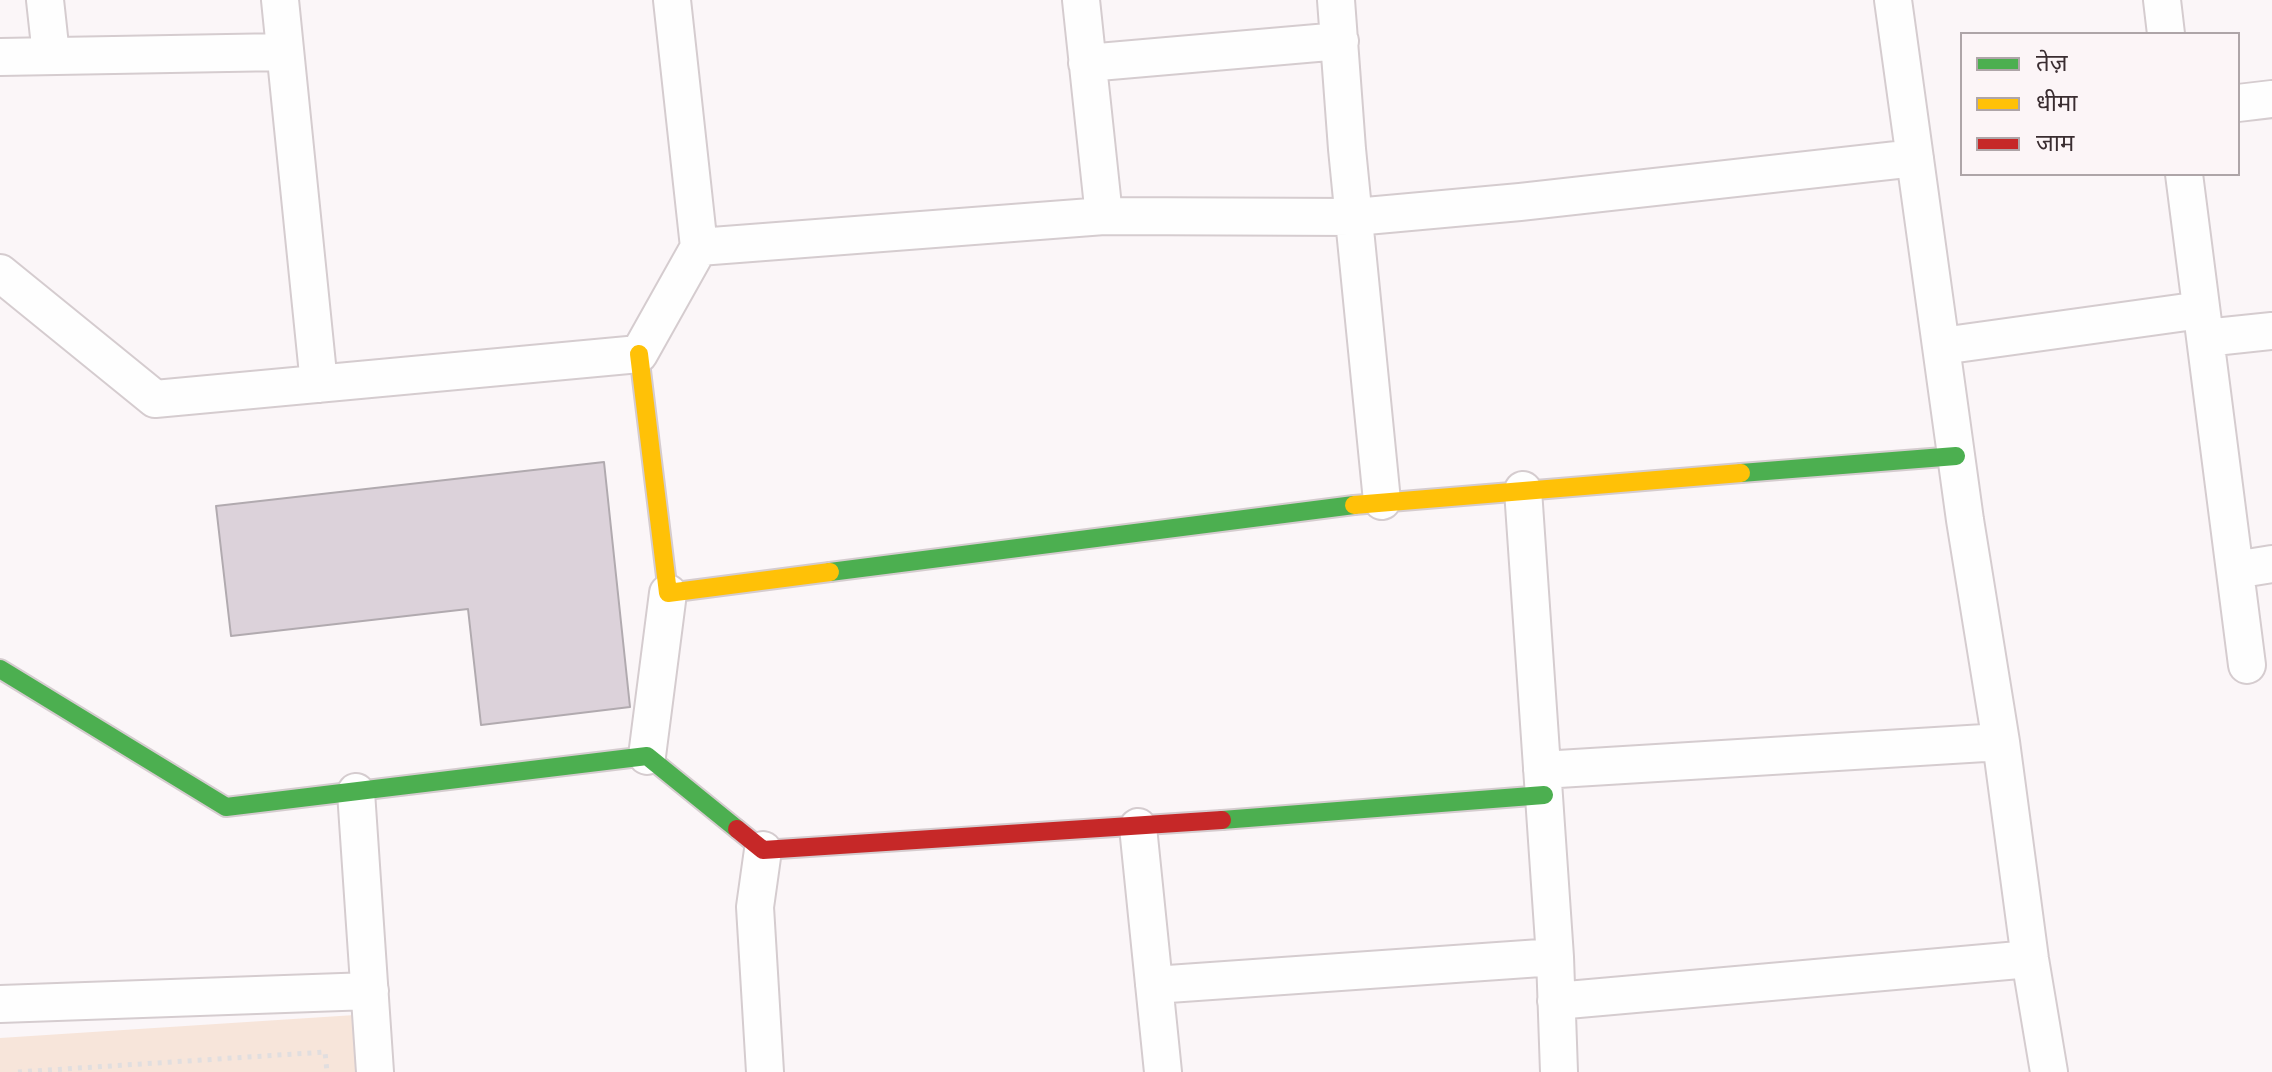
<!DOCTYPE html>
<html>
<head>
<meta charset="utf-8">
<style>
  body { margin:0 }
  #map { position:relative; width:2272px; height:1072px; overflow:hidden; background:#fbf6f8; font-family:Barlow,"Noto Sans Devanagari",sans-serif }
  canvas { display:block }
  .legend { position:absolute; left:1960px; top:32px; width:280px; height:144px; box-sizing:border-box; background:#fcf5f7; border:2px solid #aea5a8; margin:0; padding:10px 14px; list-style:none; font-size:24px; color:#3a2d31 }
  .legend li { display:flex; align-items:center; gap:16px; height:40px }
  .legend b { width:40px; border:2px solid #aea5a8 }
</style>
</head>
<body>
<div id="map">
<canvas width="2272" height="1072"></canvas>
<ul class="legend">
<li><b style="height:10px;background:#4caf50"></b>तेज़</li>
<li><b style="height:10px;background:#ffc107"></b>धीमा</li>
<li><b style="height:10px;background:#c62828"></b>जाम</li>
</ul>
</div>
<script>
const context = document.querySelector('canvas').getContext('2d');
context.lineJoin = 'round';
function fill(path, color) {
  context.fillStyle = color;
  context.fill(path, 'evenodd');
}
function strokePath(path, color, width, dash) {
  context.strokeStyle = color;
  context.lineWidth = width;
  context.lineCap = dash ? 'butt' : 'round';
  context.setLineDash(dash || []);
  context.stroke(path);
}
fill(new Path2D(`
  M 355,1015 L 358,1072 L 0,1072 L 0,1038 Z`), '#f7e5da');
const building = new Path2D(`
  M 604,462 L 630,707 L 481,725 L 468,609 L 231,636 L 216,506 Z`);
fill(building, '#dcd2da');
strokePath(building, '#b1aaaf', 2);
const street = new Path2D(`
  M 45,0 L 51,55
  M 280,0 L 319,384
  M 1081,0 L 1104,216
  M 1336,0 L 1347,149 L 1382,501
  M 1893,0 L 1965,520 L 2001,742 L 2030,959 L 2049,1072
  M 2162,0 L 2166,34
  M 0,57 L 284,52
  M 1087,63 L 1340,41
  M 2238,103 L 2272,99
  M 2184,174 L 2247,665
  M 699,247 L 1104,216 L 1355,217 L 1520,202 L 1915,158
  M 0,273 L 155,399 L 639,354 L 699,247 L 672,0
  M 2205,338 L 2272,331
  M 1942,346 L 2201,310
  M 1523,490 L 1555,957 L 1559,1072
  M 2235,570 L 2272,564
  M 647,756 L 668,593
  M 1542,770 L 2001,742
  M 356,792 L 375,1072
  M 1138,827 L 1163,1072
  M 763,850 L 755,907 L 765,1072
  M 1154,985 L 1555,957
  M 1556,1001 L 2030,959
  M 0,1004 L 370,991`);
const fast = new Path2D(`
  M 1741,473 L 1956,456
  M 830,572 L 1354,505
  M 0,669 L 226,807 L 647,756 L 737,829
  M 1222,820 L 1544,795`);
const slow = new Path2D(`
  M 639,354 L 668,593 L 830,572
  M 1354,505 L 1741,473`);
const jam = new Path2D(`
  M 737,829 L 763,850 L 1222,820`);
strokePath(street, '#d5cccf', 40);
strokePath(fast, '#d5cccf', 22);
strokePath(slow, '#d5cccf', 22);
strokePath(jam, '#d5cccf', 22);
strokePath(new Path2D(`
  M 18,1072 L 325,1052 L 327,1072`), '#e1dedf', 5, [4, 6]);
strokePath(street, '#fefefe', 36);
strokePath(fast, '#4caf50', 18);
strokePath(slow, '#ffc107', 18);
strokePath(jam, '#c62828', 18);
</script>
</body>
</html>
